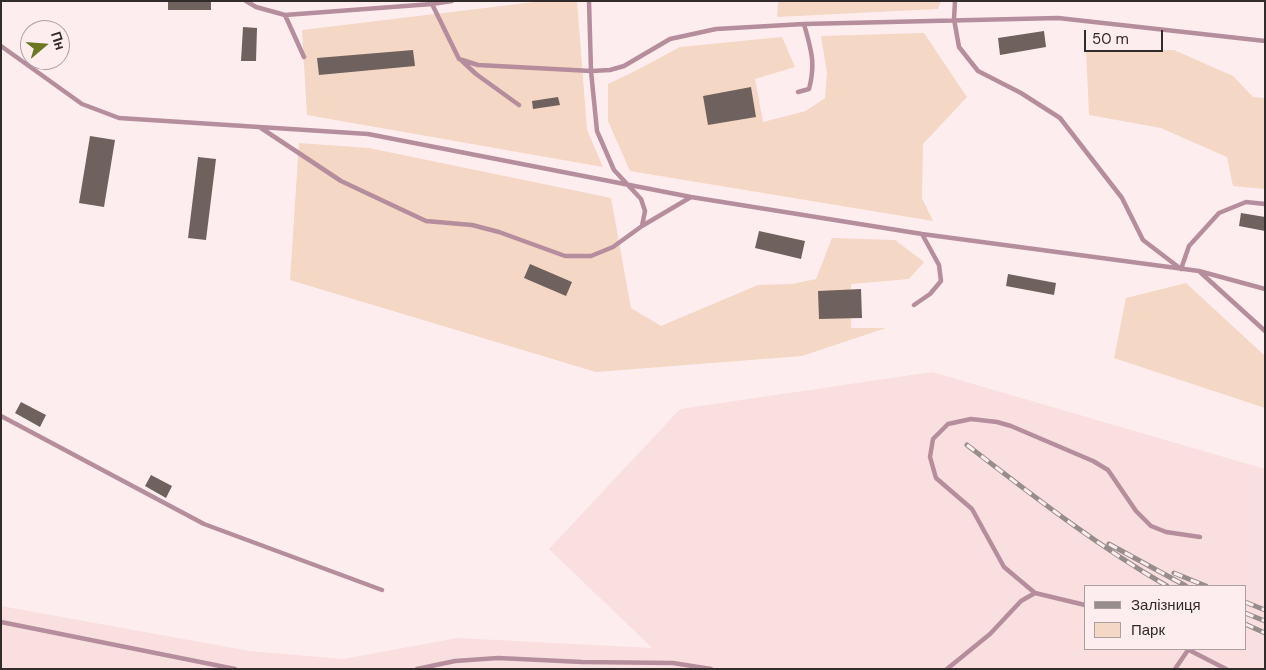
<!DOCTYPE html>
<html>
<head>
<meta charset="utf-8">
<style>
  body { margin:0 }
  #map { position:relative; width:1266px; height:670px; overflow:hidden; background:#feedee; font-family:"DM Sans",sans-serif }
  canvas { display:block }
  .frame { position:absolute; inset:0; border:2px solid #312b2b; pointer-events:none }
  .legend { position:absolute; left:1084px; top:585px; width:162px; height:65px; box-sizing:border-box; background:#feedee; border:1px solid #ac9fa0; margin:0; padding:6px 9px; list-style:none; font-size:15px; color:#312b2b }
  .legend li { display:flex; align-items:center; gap:10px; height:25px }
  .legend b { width:25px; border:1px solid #ac9fa0 }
  .north { position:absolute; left:20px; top:20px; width:50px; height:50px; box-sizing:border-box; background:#feedee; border:1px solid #ac9fa0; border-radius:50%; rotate:72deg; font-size:14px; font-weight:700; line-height:20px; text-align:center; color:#312b2b }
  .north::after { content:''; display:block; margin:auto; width:18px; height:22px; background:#6b7723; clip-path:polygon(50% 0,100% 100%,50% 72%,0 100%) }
  .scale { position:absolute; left:1084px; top:30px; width:79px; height:22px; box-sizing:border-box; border:2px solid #312b2b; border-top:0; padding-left:6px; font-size:15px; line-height:18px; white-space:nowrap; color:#312b2b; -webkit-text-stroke:4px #feedee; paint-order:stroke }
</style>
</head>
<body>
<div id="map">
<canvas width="1266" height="670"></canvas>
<div class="frame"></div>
<ul class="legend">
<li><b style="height:6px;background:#988d8d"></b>Залізниця</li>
<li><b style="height:14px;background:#f4d7c4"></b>Парк</li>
</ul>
<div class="north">Пн</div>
<div class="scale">50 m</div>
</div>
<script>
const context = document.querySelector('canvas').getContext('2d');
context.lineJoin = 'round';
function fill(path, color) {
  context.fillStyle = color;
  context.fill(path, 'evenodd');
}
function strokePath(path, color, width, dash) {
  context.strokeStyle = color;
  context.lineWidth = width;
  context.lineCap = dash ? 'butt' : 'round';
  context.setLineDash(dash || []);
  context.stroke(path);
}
fill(new Path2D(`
  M 932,372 L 1265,469 L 1265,669 L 1,669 L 1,606 L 250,651 L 343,659 L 457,638 L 652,648 L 549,549 L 680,409 ZM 1085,586 L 1245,586 L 1245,649 L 1085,649 Z`), '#f9dfe0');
fill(new Path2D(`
  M 543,1 L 577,1 L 587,130 L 603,167 L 307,115 L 302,30 Z
  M 778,1 L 941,1 L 938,9 L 777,17 Z
  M 924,33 L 967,97 L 923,144 L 922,198 L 933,221 L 630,171 L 608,121 L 608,84 L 639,69 L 680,47 L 782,37 L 795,67 L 755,79 L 763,122 L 806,111 L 825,98 L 827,73 L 821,36 Z
  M 1086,50 L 1174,50 L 1233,76 L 1253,97 L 1265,98 L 1265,189 L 1233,186 L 1227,157 L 1161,128 L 1089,115 Z
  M 299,143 L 369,148 L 611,198 L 631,308 L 661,326 L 758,285 L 792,284 L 816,279 L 832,238 L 895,240 L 924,262 L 909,279 L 851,284 L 851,328 L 886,328 L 802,356 L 596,372 L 290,280 Z
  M 1186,283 L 1265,356 L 1265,408 L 1114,358 L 1126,298 Z`), '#f4d7c4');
fill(new Path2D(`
  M 168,1 L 211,1 L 211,10 L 168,10 Z
  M 243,27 L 257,28 L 256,61 L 241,61 Z
  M 1044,31 L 1046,47 L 1000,55 L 998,38 Z
  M 413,50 L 415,66 L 319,75 L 317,58 Z
  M 751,87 L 756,117 L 708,125 L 703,96 Z
  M 558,97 L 560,105 L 533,109 L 532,101 Z
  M 90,136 L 115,140 L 104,207 L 79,203 Z
  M 198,157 L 216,159 L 206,240 L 188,238 Z
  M 1241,213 L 1265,217 L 1265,231 L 1239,226 Z
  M 759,231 L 805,241 L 801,259 L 755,248 Z
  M 530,264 L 572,282 L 566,296 L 524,278 Z
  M 1008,274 L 1056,283 L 1054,295 L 1006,286 Z
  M 861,289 L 862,318 L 819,319 L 818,291 Z
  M 21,402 L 46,415 L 40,427 L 15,413 Z
  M 151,475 L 172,486 L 166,498 L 145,486 Z`), '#6f625e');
strokePath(new Path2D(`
  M 246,1 L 256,7 L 285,15 L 432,4 L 452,1
  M 589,1 L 591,71 L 610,70 L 624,66 L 670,39 L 716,29 L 804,24 C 811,50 816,62 809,89 L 798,92
  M 955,1 L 954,19 L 959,47 L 978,71 L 1021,93 L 1060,118 L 1122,198 L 1143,240 L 1181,269 L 1189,246 L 1219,213 L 1246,202 L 1265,204
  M 432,4 L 459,59 L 478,65 L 591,71 L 597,131 L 614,170 L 641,199 L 645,211 L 642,226
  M 285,15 L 304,57
  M 804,24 L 1058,18 L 1265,41
  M 1,46 L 82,104 L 119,118 L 368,134 L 691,197 L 922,234 L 1199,271 L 1265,289
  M 462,61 L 476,74 L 519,105
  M 261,128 L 341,181 L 426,221 L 472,225 L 499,232 L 565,256 L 591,256 L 613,247 L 642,226 L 691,197
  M 1200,272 L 1265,331
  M 914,305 L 930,294 L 941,281 L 939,265 L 922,234
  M 1,416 L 204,524 L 382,590
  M 1085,605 L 1035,593 L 1004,567 L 972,509 L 936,478 L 930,457 L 933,439 L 948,424 L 971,419 L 997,422 L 1011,426 L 1093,461 L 1108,470 L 1136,511 L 1151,526 L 1166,532 L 1200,537
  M 1,622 L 235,669
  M 1187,649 L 1226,669
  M 417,669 L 455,661 L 498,658 L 582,662 L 673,663 L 711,669
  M 947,669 L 990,634 L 1021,601 L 1035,593
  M 1175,669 L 1188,650`), '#b68d9c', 4.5);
const rail = new Path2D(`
  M 967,445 C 1032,495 1096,545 1167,586
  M 1109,544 L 1186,586
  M 1174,573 L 1206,586
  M 1245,602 L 1265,610
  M 1245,613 L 1265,621
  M 1245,624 L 1265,633`);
strokePath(rail, '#988d8d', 5);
strokePath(rail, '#feedee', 3, [9]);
</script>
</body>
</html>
